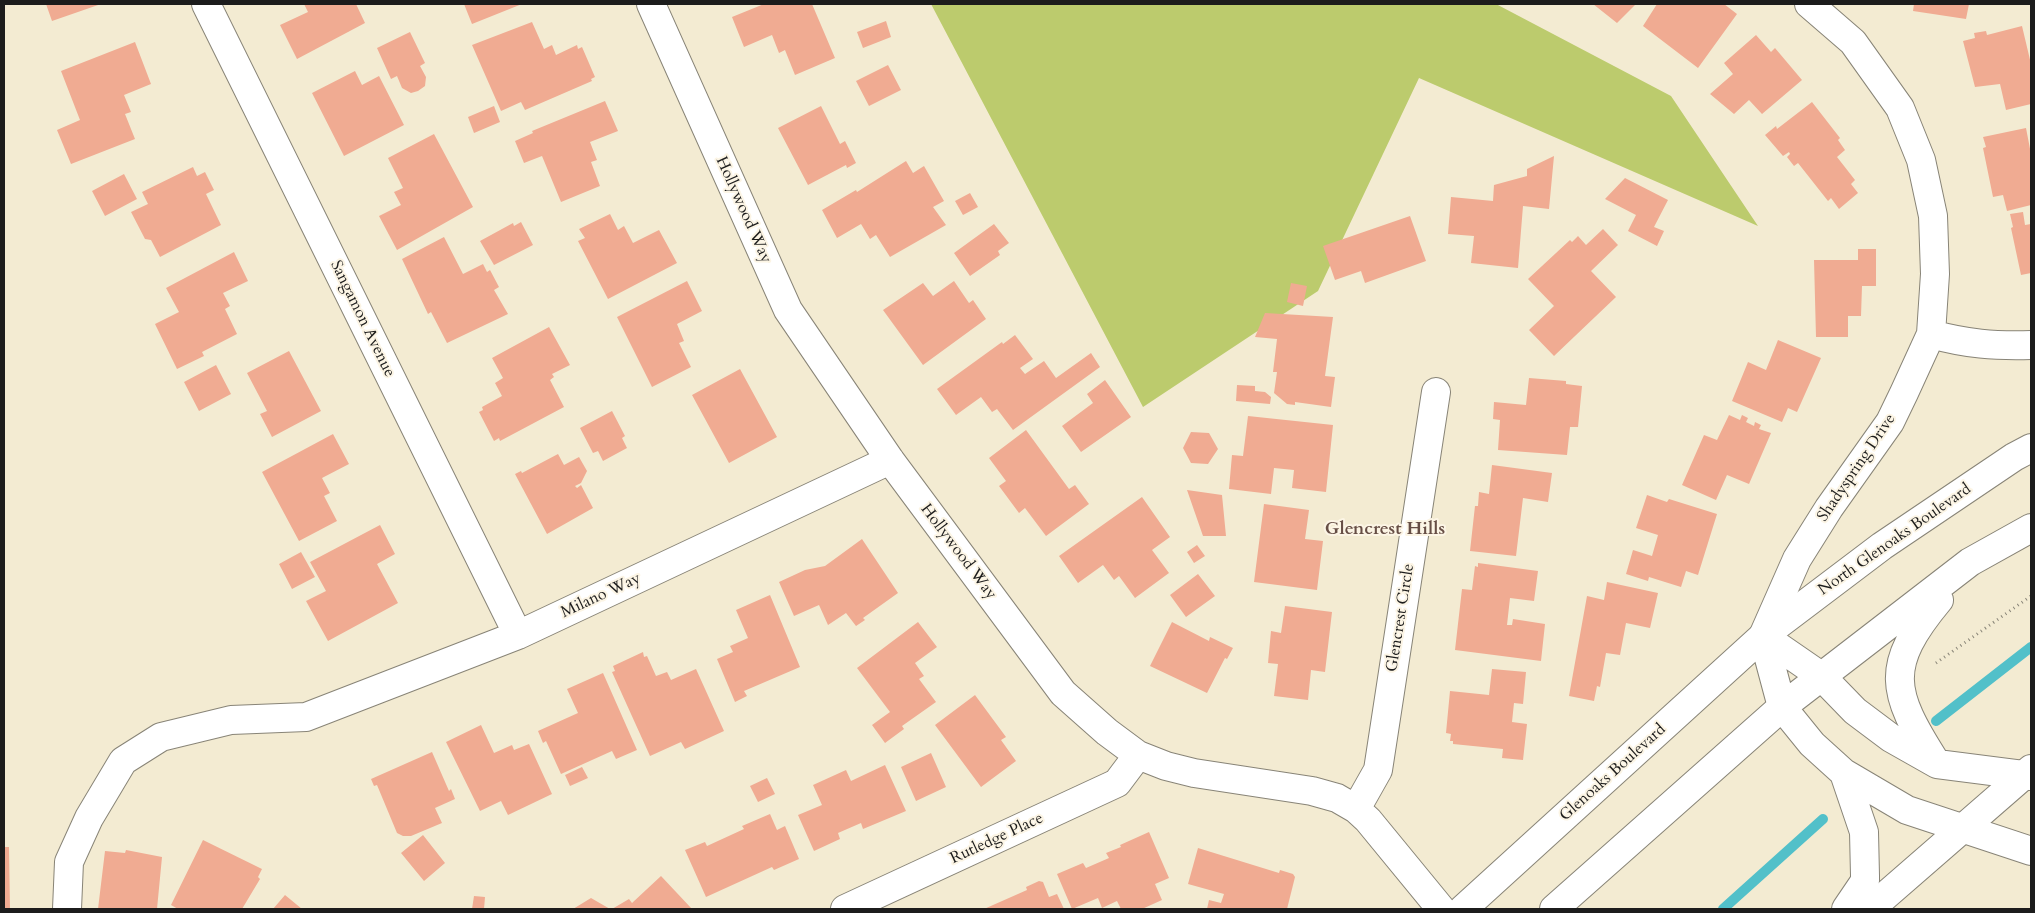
<!DOCTYPE html>
<html>
<head>
<meta charset="utf-8">
<style>
  body { margin:0 }
  #map { position:relative; width:2035px; height:913px; overflow:hidden; background:#f3ebd2; font-family:Cardo,serif }
  canvas { display:block }
  .frame { position:absolute; inset:0; border:5px solid #1c1c1c; pointer-events:none }
</style>
</head>
<body>
<div id="map">
<canvas width="2035" height="913"></canvas>
<div class="frame"></div>
</div>
<script>
const context = document.querySelector('canvas').getContext('2d');
context.lineJoin = 'round';
function fill(path, color) {
  context.fillStyle = color;
  context.fill(path, 'evenodd');
}
function strokePath(path, color, width, dash) {
  context.strokeStyle = color;
  context.lineWidth = width;
  context.lineCap = dash ? 'butt' : 'round';
  context.setLineDash(dash || []);
  context.stroke(path);
}
function write(font, color, halo, rows, align = 'center') {
  context.font = font + ' Cardo,serif';
  context.lineWidth = 4;
  context.setLineDash([]);
  context.textBaseline = 'middle';
  context.strokeStyle = halo;
  context.fillStyle = color;
  for (const [text, x, y, turn = 0] of rows) {
    context.save();
    context.translate(x, y);
    context.rotate((+turn || 0) * Math.PI / 180);
    context.textAlign = isNaN(turn) ? turn : align;
    if (halo) context.strokeText(text, 0, 0);
    context.fillText(text, 0, 0);
    context.restore();
  }
}
fill(new Path2D(`
  M 931,4 L 1496,4 L 1671,96 L 1758,226 L 1419,78 L 1318,291 L 1143,407 Z`), '#bccb6d');
strokePath(new Path2D(`
  M 1936,721 L 2031,647
  M 1723,909 L 1823,819`), '#52c0c9', 10);
fill(new Path2D(`
  M 46,4 L 101,4 L 52,21 Z
  M 304,4 L 356,4 L 365,23 L 297,59 L 280,25 L 308,12 Z
  M 464,4 L 522,4 L 472,24 Z
  M 764,4 L 812,4 L 835,58 L 795,75 L 785,50 L 779,53 L 772,35 L 744,47 L 732,17 Z
  M 1593,4 L 1636,4 L 1617,23 Z
  M 1657,4 L 1724,4 L 1737,14 L 1698,68 L 1643,26 Z
  M 1914,4 L 1969,4 L 1966,19 L 1913,11 Z
  M 886,21 L 891,37 L 863,48 L 857,32 Z
  M 532,22 L 544,49 L 552,45 L 556,55 L 577,45 L 578,49 L 582,47 L 595,77 L 591,79 L 592,81 L 525,110 L 521,102 L 501,111 L 472,45 Z
  M 2022,26 L 2031,64 L 2031,104 L 2006,110 L 2000,84 L 1975,87 L 1963,41 L 1975,38 L 1974,33 L 1986,31 L 1987,35 Z
  M 410,32 L 425,63 L 420,66 L 426,77 L 425,86 L 418,91 L 411,93 L 402,88 L 397,76 L 391,79 L 377,48 Z
  M 1756,35 L 1771,52 L 1775,48 L 1802,80 L 1762,114 L 1749,100 L 1734,114 L 1710,94 L 1733,74 L 1724,63 Z
  M 135,42 L 151,84 L 124,95 L 131,112 L 125,114 L 135,139 L 71,164 L 57,130 L 80,120 L 61,71 Z
  M 888,65 L 901,90 L 869,106 L 856,81 Z
  M 355,71 L 362,85 L 379,76 L 404,125 L 344,156 L 312,93 Z
  M 605,101 L 618,131 L 590,142 L 597,160 L 591,162 L 600,186 L 561,202 L 542,156 L 524,163 L 515,141 L 533,133 L 532,131 Z
  M 1812,102 L 1840,138 L 1838,140 L 1845,150 L 1837,157 L 1855,180 L 1851,184 L 1858,193 L 1839,209 L 1831,198 L 1828,201 L 1798,163 L 1794,166 L 1787,157 L 1790,154 L 1789,152 L 1783,156 L 1765,135 L 1776,126 L 1777,129 Z
  M 494,106 L 500,122 L 474,133 L 468,117 Z
  M 821,106 L 840,144 L 845,141 L 856,163 L 847,168 L 846,165 L 808,185 L 778,128 Z
  M 2026,128 L 2031,154 L 2031,205 L 2007,211 L 2003,195 L 1993,197 L 1983,148 L 1986,147 L 1983,137 Z
  M 434,134 L 473,207 L 397,250 L 379,216 L 401,205 L 394,192 L 403,188 L 388,158 Z
  M 1554,156 L 1549,209 L 1523,206 L 1518,268 L 1471,263 L 1474,236 L 1448,234 L 1451,197 L 1493,201 L 1494,185 L 1527,176 L 1527,169 Z
  M 906,161 L 913,173 L 924,166 L 944,201 L 933,207 L 946,225 L 890,257 L 876,235 L 870,239 L 861,224 L 837,238 L 822,210 L 856,190 L 857,192 Z
  M 193,167 L 197,176 L 205,172 L 214,190 L 206,194 L 221,225 L 160,257 L 151,240 L 145,239 L 131,212 L 148,204 L 142,192 Z
  M 124,174 L 137,199 L 105,216 L 92,191 Z
  M 1625,178 L 1668,200 L 1654,227 L 1664,231 L 1657,246 L 1628,231 L 1636,215 L 1605,199 Z
  M 970,193 L 978,207 L 963,215 L 955,201 Z
  M 2023,212 L 2025,225 L 2031,224 L 2031,273 L 2021,275 L 2011,228 L 2013,227 L 2010,214 Z
  M 610,214 L 618,230 L 624,226 L 633,243 L 659,230 L 677,263 L 608,299 L 578,241 L 585,238 L 579,229 Z
  M 1410,216 L 1426,261 L 1365,283 L 1361,271 L 1335,280 L 1323,246 Z
  M 521,222 L 533,245 L 494,265 L 480,241 L 513,223 L 514,226 Z
  M 994,224 L 1009,243 L 998,251 L 1000,255 L 970,276 L 954,253 Z
  M 1603,229 L 1618,245 L 1591,271 L 1616,297 L 1554,356 L 1529,330 L 1554,306 L 1528,279 L 1570,240 L 1572,242 L 1578,236 L 1586,245 Z
  M 444,237 L 463,274 L 483,264 L 487,272 L 490,270 L 499,287 L 494,290 L 508,314 L 447,343 L 431,312 L 428,314 L 402,259 Z
  M 1858,249 L 1876,249 L 1876,286 L 1862,286 L 1861,316 L 1848,316 L 1848,337 L 1816,337 L 1814,260 L 1858,260 Z
  M 234,252 L 248,281 L 223,293 L 230,306 L 225,309 L 237,334 L 202,352 L 204,356 L 177,369 L 155,324 L 179,312 L 166,288 Z
  M 687,281 L 702,311 L 677,324 L 684,341 L 679,343 L 691,367 L 652,387 L 617,317 Z
  M 954,281 L 969,303 L 973,300 L 986,319 L 923,365 L 883,310 L 923,283 L 933,296 Z
  M 1291,283 L 1307,286 L 1303,306 L 1287,302 Z
  M 1265,313 L 1333,317 L 1325,376 L 1335,377 L 1331,407 L 1295,402 L 1295,405 L 1287,404 L 1274,393 L 1277,372 L 1273,372 L 1277,339 L 1255,337 Z
  M 549,327 L 570,365 L 552,374 L 554,377 L 550,380 L 564,407 L 500,441 L 499,438 L 494,441 L 479,412 L 483,410 L 482,407 L 502,396 L 495,383 L 503,378 L 492,358 Z
  M 1015,335 L 1033,359 L 1020,368 L 1025,374 L 1044,361 L 1056,378 L 1091,353 L 1100,367 L 1013,430 L 997,409 L 992,412 L 981,397 L 956,415 L 937,389 L 1002,342 L 1003,344 Z
  M 1778,340 L 1821,358 L 1797,412 L 1788,408 L 1782,422 L 1732,401 L 1748,362 L 1766,370 Z
  M 289,351 L 321,411 L 272,437 L 260,414 L 267,411 L 247,373 Z
  M 216,365 L 231,394 L 199,411 L 184,382 Z
  M 740,369 L 777,437 L 729,463 L 692,395 Z
  M 1529,378 L 1566,381 L 1566,384 L 1582,386 L 1578,427 L 1570,427 L 1567,455 L 1498,450 L 1500,420 L 1493,419 L 1494,402 L 1526,405 Z
  M 1105,380 L 1131,417 L 1081,452 L 1062,426 L 1093,403 L 1087,394 Z
  M 1237,385 L 1255,386 L 1255,391 L 1265,392 L 1271,397 L 1270,404 L 1236,401 Z
  M 612,411 L 625,436 L 622,438 L 627,448 L 603,461 L 598,451 L 593,453 L 580,428 Z
  M 1729,415 L 1740,420 L 1742,415 L 1748,418 L 1746,422 L 1754,426 L 1755,422 L 1761,425 L 1759,429 L 1771,433 L 1749,484 L 1727,475 L 1716,500 L 1682,485 L 1704,435 L 1717,440 Z
  M 1248,416 L 1333,425 L 1326,492 L 1292,488 L 1294,470 L 1274,468 L 1271,494 L 1229,489 L 1232,455 L 1243,456 Z
  M 1026,430 L 1069,489 L 1075,485 L 1089,504 L 1046,536 L 1025,508 L 1019,513 L 999,486 L 1006,481 L 989,458 Z
  M 1191,432 L 1209,433 L 1218,449 L 1208,464 L 1191,463 L 1183,448 Z
  M 333,434 L 349,464 L 322,478 L 330,493 L 324,496 L 337,521 L 299,541 L 262,472 Z
  M 558,454 L 564,465 L 579,457 L 587,471 L 581,483 L 575,486 L 577,488 L 581,485 L 593,508 L 547,534 L 515,474 L 521,471 L 522,473 Z
  M 1492,465 L 1552,473 L 1548,502 L 1523,498 L 1516,556 L 1470,551 L 1475,506 L 1478,506 L 1479,492 L 1489,494 Z
  M 1187,490 L 1222,495 L 1226,536 L 1203,536 Z
  M 1647,495 L 1667,502 L 1669,499 L 1717,514 L 1698,575 L 1686,571 L 1681,587 L 1649,577 L 1648,581 L 1626,574 L 1633,550 L 1652,556 L 1658,535 L 1636,528 Z
  M 1142,497 L 1170,537 L 1152,550 L 1169,573 L 1135,598 L 1119,576 L 1114,580 L 1103,565 L 1078,583 L 1059,556 Z
  M 1264,504 L 1309,510 L 1305,539 L 1323,541 L 1317,590 L 1254,582 Z
  M 380,525 L 395,554 L 377,564 L 398,603 L 328,641 L 306,601 L 326,591 L 310,562 Z
  M 862,539 L 898,593 L 863,618 L 865,620 L 856,626 L 846,613 L 828,625 L 819,605 L 794,616 L 779,582 L 805,570 L 825,566 Z
  M 1197,545 L 1205,556 L 1194,563 L 1187,552 Z
  M 301,552 L 315,577 L 292,589 L 279,564 Z
  M 1478,563 L 1538,571 L 1534,601 L 1510,598 L 1507,625 L 1512,625 L 1513,619 L 1545,624 L 1541,661 L 1455,650 L 1462,589 L 1472,590 L 1475,566 L 1478,567 Z
  M 1198,574 L 1215,596 L 1186,617 L 1170,595 Z
  M 1607,582 L 1658,593 L 1650,628 L 1626,623 L 1620,655 L 1606,653 L 1600,687 L 1597,686 L 1594,701 L 1569,696 L 1587,596 L 1604,600 Z
  M 770,595 L 800,667 L 744,691 L 747,696 L 735,702 L 717,659 L 733,652 L 730,646 L 748,638 L 736,610 Z
  M 1285,606 L 1332,612 L 1325,672 L 1311,670 L 1308,700 L 1274,696 L 1278,664 L 1268,663 L 1271,631 L 1281,633 Z
  M 918,622 L 937,647 L 915,663 L 924,676 L 919,679 L 936,702 L 902,726 L 904,729 L 885,743 L 872,725 L 890,712 L 857,668 Z
  M 1172,622 L 1209,641 L 1210,637 L 1233,648 L 1227,659 L 1225,658 L 1207,693 L 1150,666 Z
  M 643,652 L 644,657 L 647,656 L 656,676 L 667,672 L 671,680 L 696,669 L 724,731 L 685,749 L 681,742 L 650,756 L 612,672 L 615,671 L 613,666 Z
  M 1492,669 L 1526,672 L 1523,704 L 1514,703 L 1512,722 L 1527,724 L 1523,760 L 1502,758 L 1503,749 L 1453,744 L 1453,741 L 1450,741 L 1451,734 L 1446,733 L 1450,691 L 1489,695 Z
  M 603,673 L 637,750 L 616,759 L 612,751 L 561,774 L 546,741 L 543,743 L 538,731 L 578,713 L 567,689 Z
  M 975,695 L 1006,737 L 1001,740 L 1016,761 L 981,787 L 935,725 Z
  M 481,725 L 494,753 L 512,745 L 514,750 L 529,744 L 552,794 L 508,815 L 501,801 L 480,811 L 446,742 Z
  M 432,752 L 449,791 L 451,789 L 455,799 L 435,808 L 442,823 L 411,836 L 403,836 L 397,833 L 377,785 L 374,786 L 371,779 Z
  M 931,753 L 946,787 L 916,801 L 901,767 Z
  M 885,765 L 906,811 L 863,829 L 861,823 L 838,833 L 840,839 L 814,851 L 798,815 L 822,805 L 813,785 L 846,770 L 851,781 Z
  M 582,767 L 588,778 L 570,786 L 565,775 Z
  M 767,778 L 775,794 L 758,802 L 750,786 Z
  M 770,814 L 777,830 L 785,826 L 799,859 L 774,870 L 772,867 L 706,897 L 685,850 L 705,842 L 707,846 L 744,829 L 742,826 Z
  M 1149,832 L 1169,878 L 1155,884 L 1162,900 L 1142,909 L 1121,909 L 1117,901 L 1102,908 L 1098,898 L 1072,909 L 1057,874 L 1083,863 L 1086,868 L 1109,858 L 1106,853 L 1121,847 L 1120,845 Z
  M 423,835 L 445,863 L 424,881 L 401,853 Z
  M 203,840 L 262,869 L 258,877 L 260,879 L 242,909 L 178,909 L 171,905 Z
  M 4,847 L 9,847 L 10,909 L 4,909 Z
  M 1198,848 L 1279,873 L 1280,870 L 1293,874 L 1295,877 L 1287,909 L 1207,909 L 1209,900 L 1221,903 L 1224,894 L 1188,884 Z
  M 126,850 L 162,857 L 157,909 L 98,909 L 105,851 L 125,853 Z
  M 661,876 L 692,909 L 612,909 L 629,899 L 632,903 Z
  M 1039,881 L 1043,882 L 1049,897 L 1057,894 L 1064,909 L 984,909 L 1027,890 L 1026,887 Z
  M 285,895 L 302,909 L 273,909 Z
  M 474,896 L 485,897 L 484,909 L 472,909 Z
  M 591,898 L 610,909 L 573,909 Z`), '#f0ab92');
const minor = new Path2D(`
  M 206,4 L 518,635
  M 651,4 L 788,310 L 890,460 L 1063,693 L 1107,732 L 1138,755 L 1166,766 L 1194,773 L 1312,791 L 1337,798 L 1356,809 L 1368,820 L 1441,909
  M 1931,334 C 1967,344 1994,346 2031,345
  M 1763,636 L 1797,559 L 1829,508 L 1890,422 L 1904,393 L 1931,334 L 1935,274 L 1933,216 L 1921,160 L 1900,108 L 1853,42 L 1809,4
  M 1356,809 L 1378,770 L 1436,392
  M 67,909 L 69,862 L 89,818 L 123,761 L 161,737 L 231,720 L 306,717 L 518,635 L 890,460
  M 845,909 L 1117,783 L 1138,755`);
const major = new Path2D(`
  M 1763,636 L 1782,707 L 1812,744 L 1844,773 L 1907,810 L 2031,851
  M 1763,636 L 1821,676 L 1855,711 L 1891,738 L 1937,764 L 2031,776
  M 1935,761 C 1891,692 1884,666 1939,600
  M 1844,773 L 1864,832 L 1865,876 L 1865,881 L 1846,909
  M 1463,909 L 1763,636 L 1882,546 L 2014,457 L 2031,448
  M 1554,909 L 1782,707 L 1970,562 L 2031,528`);
const highway = new Path2D(`
  M 1870,909 L 2031,769`);
strokePath(minor, '#888477', 30);
strokePath(major, '#888477', 30);
strokePath(highway, '#888477', 30);
strokePath(new Path2D(`
  M 1936,663 L 2031,596`), '#888477', 3, [1, 4]);
strokePath(minor, '#fff', 28);
strokePath(major, '#fff', 28);
strokePath(highway, '#fff', 28);
write('16px', '#1c1c1c', '#fcf5e5', [
  ["Hollywood Way",743,210,66],
  ["Sangamon Avenue",362,319,64],
  ["Shadyspring Drive",1857,468,-56],
  ["North Glenoaks Boulevard",1895,540,-35],
  ["Hollywood Way",958,552,53],
  ["Milano Way",601,596,-25],
  ["Glencrest Circle",1401,618,-81],
  ["Glenoaks Boulevard",1613,773,-42],
  ["Rutledge Place",997,839,-25]
]);
write('bold 18px', '#664e45', '#fcf5e5', [
  ["Glencrest Hills",1385,530]
]);
</script>
</body>
</html>
